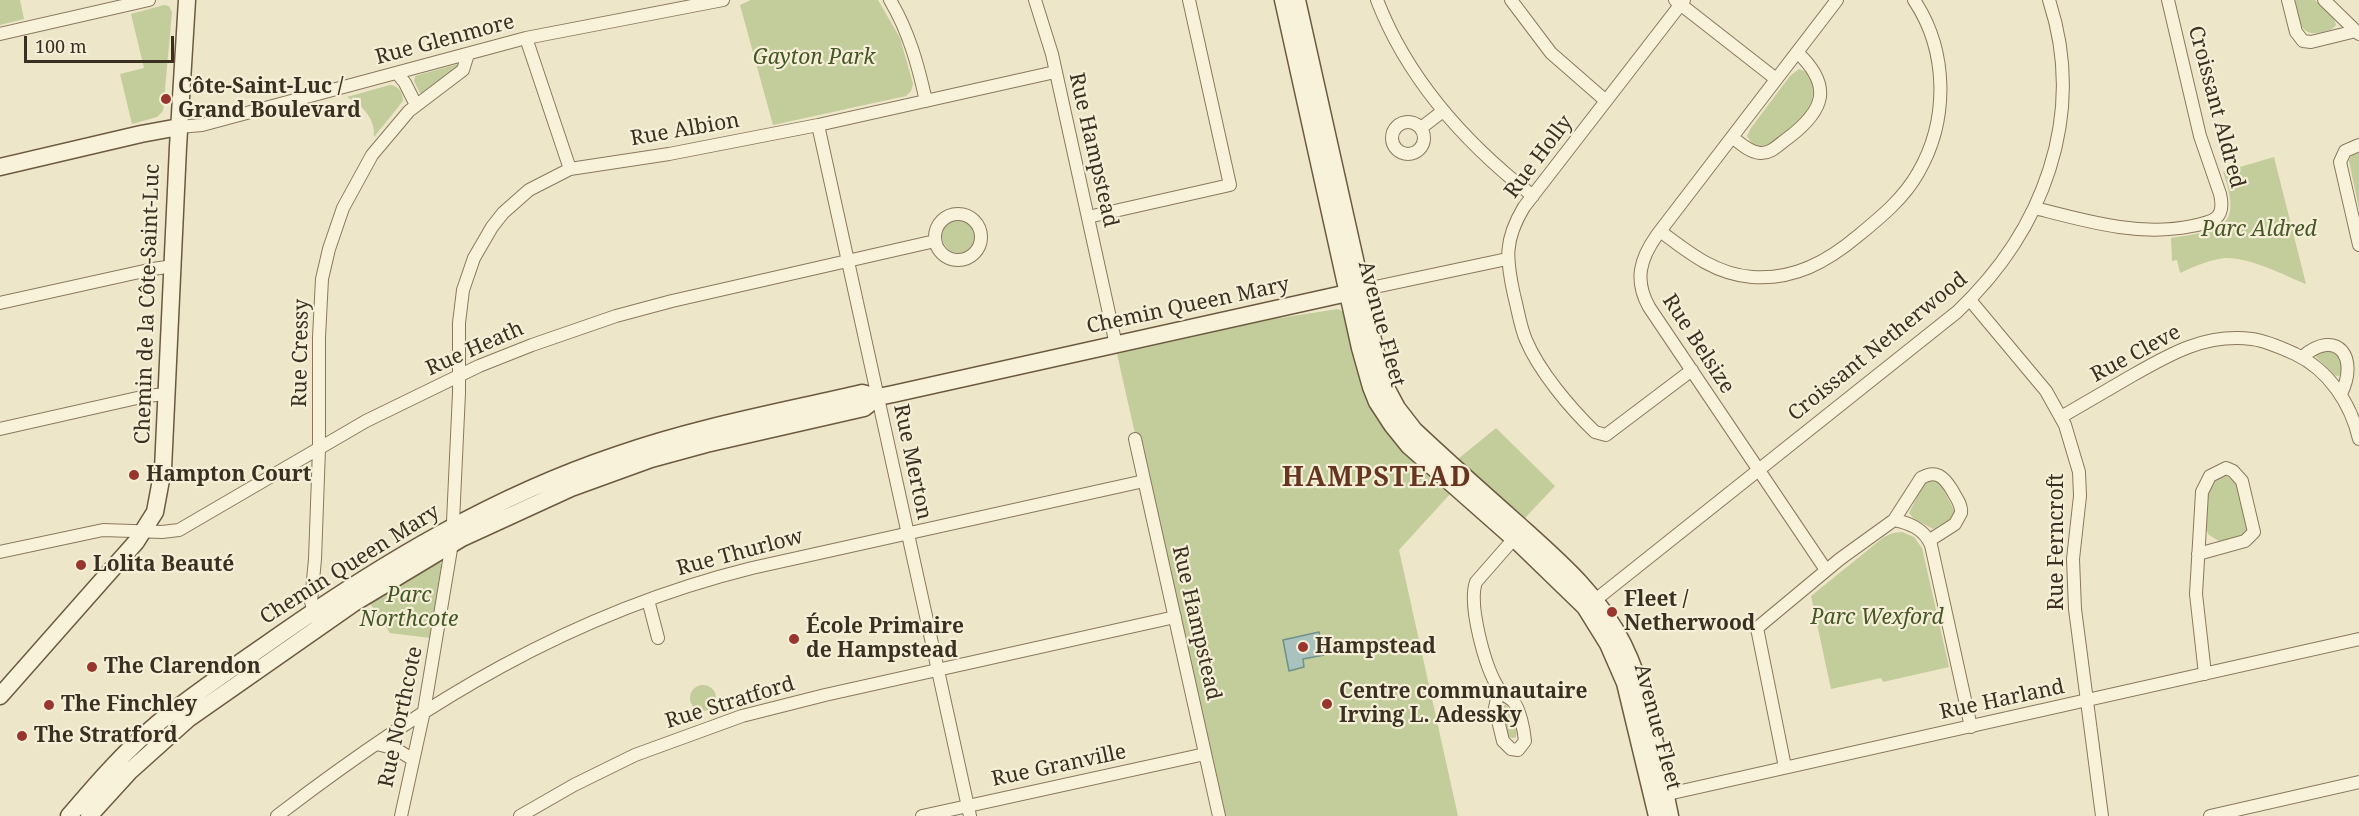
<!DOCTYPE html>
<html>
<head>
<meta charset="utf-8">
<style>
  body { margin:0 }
  #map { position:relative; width:2359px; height:816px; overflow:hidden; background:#eee6c8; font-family:"Noto Serif",serif }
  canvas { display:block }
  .scale { position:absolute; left:24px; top:36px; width:150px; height:27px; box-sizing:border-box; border:3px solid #3a2f20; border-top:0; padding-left:8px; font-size:18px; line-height:21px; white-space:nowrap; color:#3a2f20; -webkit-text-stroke:4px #f5efd7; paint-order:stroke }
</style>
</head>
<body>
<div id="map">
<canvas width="2359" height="816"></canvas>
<div class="scale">100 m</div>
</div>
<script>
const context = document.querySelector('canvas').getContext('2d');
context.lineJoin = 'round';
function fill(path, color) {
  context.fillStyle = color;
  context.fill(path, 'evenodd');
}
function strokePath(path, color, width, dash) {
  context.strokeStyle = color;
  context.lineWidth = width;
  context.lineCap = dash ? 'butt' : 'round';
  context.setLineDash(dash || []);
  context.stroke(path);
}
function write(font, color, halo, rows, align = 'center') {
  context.font = font + ' "Noto Serif",serif';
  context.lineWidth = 4.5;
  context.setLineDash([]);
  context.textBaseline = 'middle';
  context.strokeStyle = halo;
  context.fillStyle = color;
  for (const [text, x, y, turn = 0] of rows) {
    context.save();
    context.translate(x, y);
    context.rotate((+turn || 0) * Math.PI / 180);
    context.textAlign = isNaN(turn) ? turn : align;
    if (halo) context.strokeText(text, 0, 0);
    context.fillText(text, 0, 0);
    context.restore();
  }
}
fill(new Path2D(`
  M 0,0 L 20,0 L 24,19 L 0,25 Z
  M 751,0 L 878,0 L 900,38 L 913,84 L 911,91 L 906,96 L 773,125 L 740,5 Z
  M 2295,0 L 2315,0 L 2334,18 L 2336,25 C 2332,30 2329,30 2323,32 C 2298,38 2299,19 2295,0 Z
  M 164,5 L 169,6 L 172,12 L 163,111 L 157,117 L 132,124 L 120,74 L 144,68 L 131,14 Z
  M 458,64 L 460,67 L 423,93 L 420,93 L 414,81 L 415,76 Z
  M 1799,69 L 1809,73 C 1825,107 1792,131 1765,147 L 1753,145 L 1747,136 L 1751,128 L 1790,76 Z
  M 390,85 C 399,86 403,92 403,101 L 374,137 C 375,118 363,106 347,97 Z
  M 2359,152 L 2359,209 L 2349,161 L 2351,155 Z
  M 2274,157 L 2306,284 C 2284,275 2249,257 2225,258 C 2209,260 2195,266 2180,273 L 2177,260 L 2172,261 L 2171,238 C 2222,230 2243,229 2223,172 Z
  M942 236a17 17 0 1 1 34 0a17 17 0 1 1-34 0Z
  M 1338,309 L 1344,312 L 1363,388 L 1451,493 L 1399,550 L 1458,816 L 1225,816 L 1141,438 L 1136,438 L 1117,354 L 1273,319 Z
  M 2326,349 L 2338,353 L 2346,375 L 2336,376 L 2316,357 L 2315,354 Z
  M 1496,428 L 1555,486 L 1525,518 L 1458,459 Z
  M 2225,475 L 2237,483 L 2247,531 L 2242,536 L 2219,541 L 2209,535 C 2203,526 2205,496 2209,486 C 2212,479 2218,477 2225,475 Z
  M 1934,479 L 1940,483 L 1955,512 L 1952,518 L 1933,529 L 1913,518 L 1909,513 L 1923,485 L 1926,481 Z
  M 1902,532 L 1914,537 L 1922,548 L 1949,667 L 1883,682 L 1881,678 L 1831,689 L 1811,596 L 1884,537 L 1893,533 Z
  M 440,561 L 442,566 L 430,638 L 390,633 L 369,602 Z
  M690 698a13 13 0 1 1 26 0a13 13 0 1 1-26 0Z
  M 1503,705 L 1506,705 C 1513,711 1519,728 1516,737 L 1513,738 L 1508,737 L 1501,709 Z`), '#c3cc9b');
const water = new Path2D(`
  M 1319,632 L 1324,655 L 1303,659 L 1304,667 L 1289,671 L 1283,640 Z`);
fill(water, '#a9c2bd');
strokePath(water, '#6f918b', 1.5);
const street = new Path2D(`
  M 890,0 C 909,32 918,65 926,101
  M 1035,0 L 1052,54 L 1116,345
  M 1377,0 C 1408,80 1466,144 1533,196
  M 1511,0 L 1551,53 L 1606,101
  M 1675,0 L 1776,79
  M 1684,0 L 1524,207 C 1504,240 1506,259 1514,295 C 1518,310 1520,326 1526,340 C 1539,371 1570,408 1595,432 L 1606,435 L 1692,370
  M 2288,0 L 2296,32 L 2303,41 L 2311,42 L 2356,31
  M 2324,0 L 2359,34
  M 0,34 L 149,0
  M 526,38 L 570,169
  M 397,73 L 405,83 L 416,105
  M1392 138a16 16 0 1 1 32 0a16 16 0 1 1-32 0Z
  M 818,125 L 970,816
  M 179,127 L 202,125 L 526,38 L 723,0
  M 1421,128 L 1443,111
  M 1732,137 C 1740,143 1749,152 1760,153 C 1771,154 1779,144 1788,138 C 1825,110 1833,86 1797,52
  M 2359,145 L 2345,151 L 2340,162 L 2359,245
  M 2035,208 C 2086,221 2139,237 2192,226 C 2213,222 2226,219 2220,194 L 2200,136 L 2168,0
  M935 237a23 23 0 1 1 46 0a23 23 0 1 1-46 0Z
  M 1088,217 L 1230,185 L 1189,0
  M 1660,231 C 1689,253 1715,274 1752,277 C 1794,280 1827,262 1859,235 C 1881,217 1904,198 1918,173 C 1949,120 1948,51 1914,0
  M 1361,290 L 1507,259
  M 1970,300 L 2046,391 L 2065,425 L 2079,472 L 2080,496 L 2073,559 L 2075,609 L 2102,816
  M 0,303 L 153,269 L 173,266
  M 2302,357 C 2338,327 2359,358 2341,394
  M 2061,417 C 2083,404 2106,391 2128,378 C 2168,355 2204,333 2252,339 C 2267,341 2282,348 2295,354 C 2329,370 2351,404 2359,439
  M 0,429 L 146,396 L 167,394
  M 1135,439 L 1219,816
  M 1894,520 L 1921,478 C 1936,469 1944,477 1952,490 C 1956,498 1962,504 1961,513 L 1955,524 L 1930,540
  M 0,552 L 103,530 L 162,532 L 179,530 L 366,421 L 479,366 L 532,345 L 616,316 L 672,301 L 935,241
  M 2198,554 L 2245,541 L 2254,532 L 2242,481 L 2233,471 L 2226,468 L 2210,476 L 2202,492 L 2196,594 L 2205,674
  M 1826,570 L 1649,307 C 1634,280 1640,259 1657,235 L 1837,0
  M 648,600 L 658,638
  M 1589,605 L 1957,312 C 2043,231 2087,116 2049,0
  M 316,618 L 311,602 L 315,559 L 319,449 L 319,337 L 322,279 L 329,249 L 343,208 L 372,155 L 409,111 L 463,70 L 468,54
  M 1499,689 L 1495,708 L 1503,741 L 1511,749 L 1518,750 L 1525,741 C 1524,730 1520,709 1513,701 C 1508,697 1502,694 1499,689 C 1485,668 1468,605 1476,582 L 1518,534
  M 377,744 L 396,749 L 412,759
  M 1785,767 L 1757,628 L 1840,559 L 1894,520 C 1910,523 1924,529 1931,545 L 1971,727
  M 1659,796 L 2359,639
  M 277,816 C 424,703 570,613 752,568 L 1144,481
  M 401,816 L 424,711 L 452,543 L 459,393 L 459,323 L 463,290 L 474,258 L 492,227 L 503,213 L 529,190 L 570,169 L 669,154 L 818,125 L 1055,72
  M 520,816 L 574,785 L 635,755 L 742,716 L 825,695 L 1175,617
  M 922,816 L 1205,754
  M 2210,816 L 2359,782`);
const secondary = new Path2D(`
  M 1283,0 L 1360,348 L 1371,387 L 1377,402 L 1392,425 L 1409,446 L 1520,544 L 1585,607 L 1608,644 L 1625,683 L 1657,816
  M 1297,0 L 1382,380 L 1397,408 L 1414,430 C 1448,462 1484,494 1519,525 C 1559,561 1599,595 1623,644 C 1649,697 1658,759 1670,816
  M 0,167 L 141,134 L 179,127
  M 0,696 L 136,542 L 155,512 L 163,469 L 178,147 L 187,0
  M 69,816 C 97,783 125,751 158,723 C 197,691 240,663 281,634 C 386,561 495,496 617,455 C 697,427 780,412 862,393 L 878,397 L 893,394 L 1361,290
  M 89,816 L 129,772 L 188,719 L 354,603 L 462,538 L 571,488 L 651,459 L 706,444 L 864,408 L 878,397`);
strokePath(street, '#8a785d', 14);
strokePath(secondary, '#6c5a40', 19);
strokePath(street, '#f9f2db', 12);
strokePath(secondary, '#f9f2db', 16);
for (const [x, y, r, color] of [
  [166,99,6,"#98362e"],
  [134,475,6,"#98362e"],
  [81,565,6,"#98362e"],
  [1612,612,6,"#98362e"],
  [794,639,6,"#98362e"],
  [1303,647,6,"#98362e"],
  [92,667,6,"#98362e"],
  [1327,704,6,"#98362e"],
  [49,705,6,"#98362e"],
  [22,736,6,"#98362e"]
]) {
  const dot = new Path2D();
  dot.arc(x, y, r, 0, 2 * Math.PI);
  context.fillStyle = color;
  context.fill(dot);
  strokePath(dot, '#f5efd7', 2);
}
write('21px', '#3a2f20', '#f5efd7', [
  ["Rue Glenmore",445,40,-15],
  ["Croissant Aldred",2216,107,75],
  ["Rue Albion",685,130,-10],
  ["Rue Hampstead",1093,150,77],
  ["Rue Holly",1539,157,-53],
  ["Chemin de la Côte-Saint-Luc",148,304,-88],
  ["Chemin Queen Mary",1188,306,-12],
  ["Avenue Fleet",1381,324,75],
  ["Rue Belsize",1698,344,57],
  ["Croissant Netherwood",1878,347,-39],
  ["Rue Heath",475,349,-24],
  ["Rue Cressy",301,353,-89],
  ["Rue Cleve",2136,354,-28],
  ["Rue Merton",912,462,78],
  ["Rue Ferncroft",2057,542,-90],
  ["Rue Thurlow",740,553,-15],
  ["Chemin Queen Mary",350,565,-32],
  ["Rue Hampstead",1196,623,77],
  ["Rue Harland",2002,700,-12],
  ["Rue Stratford",730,703,-17],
  ["Rue Northcote",401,717,-78],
  ["Avenue Fleet",1657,727,75],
  ["Rue Granville",1059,766,-12]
]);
write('italic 21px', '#475627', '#f5efd7', [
  ["Gayton Park",814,58],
  ["Parc Aldred",2259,230],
  ["Parc",409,596],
  ["Northcote",409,620],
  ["Parc Wexford",1877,618]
]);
write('bold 21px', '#3a2f20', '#f5efd7', [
  ["Côte-Saint-Luc /",178,87],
  ["Grand Boulevard",178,111],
  ["Hampton Court",146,475],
  ["Lolita Beauté",93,565],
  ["Fleet /",1624,600],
  ["Netherwood",1624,624],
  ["École Primaire",806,627],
  ["de Hampstead",806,651],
  ["Hampstead",1315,647],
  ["The Clarendon",104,667],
  ["Centre communautaire",1339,692],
  ["Irving L. Adessky",1339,716],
  ["The Finchley",61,705],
  ["The Stratford",34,736]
], 'left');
context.letterSpacing = '1.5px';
write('bold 27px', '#663520', '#f5efd7', [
  ["HAMPSTEAD",1377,478]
]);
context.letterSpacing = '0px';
</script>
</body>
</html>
